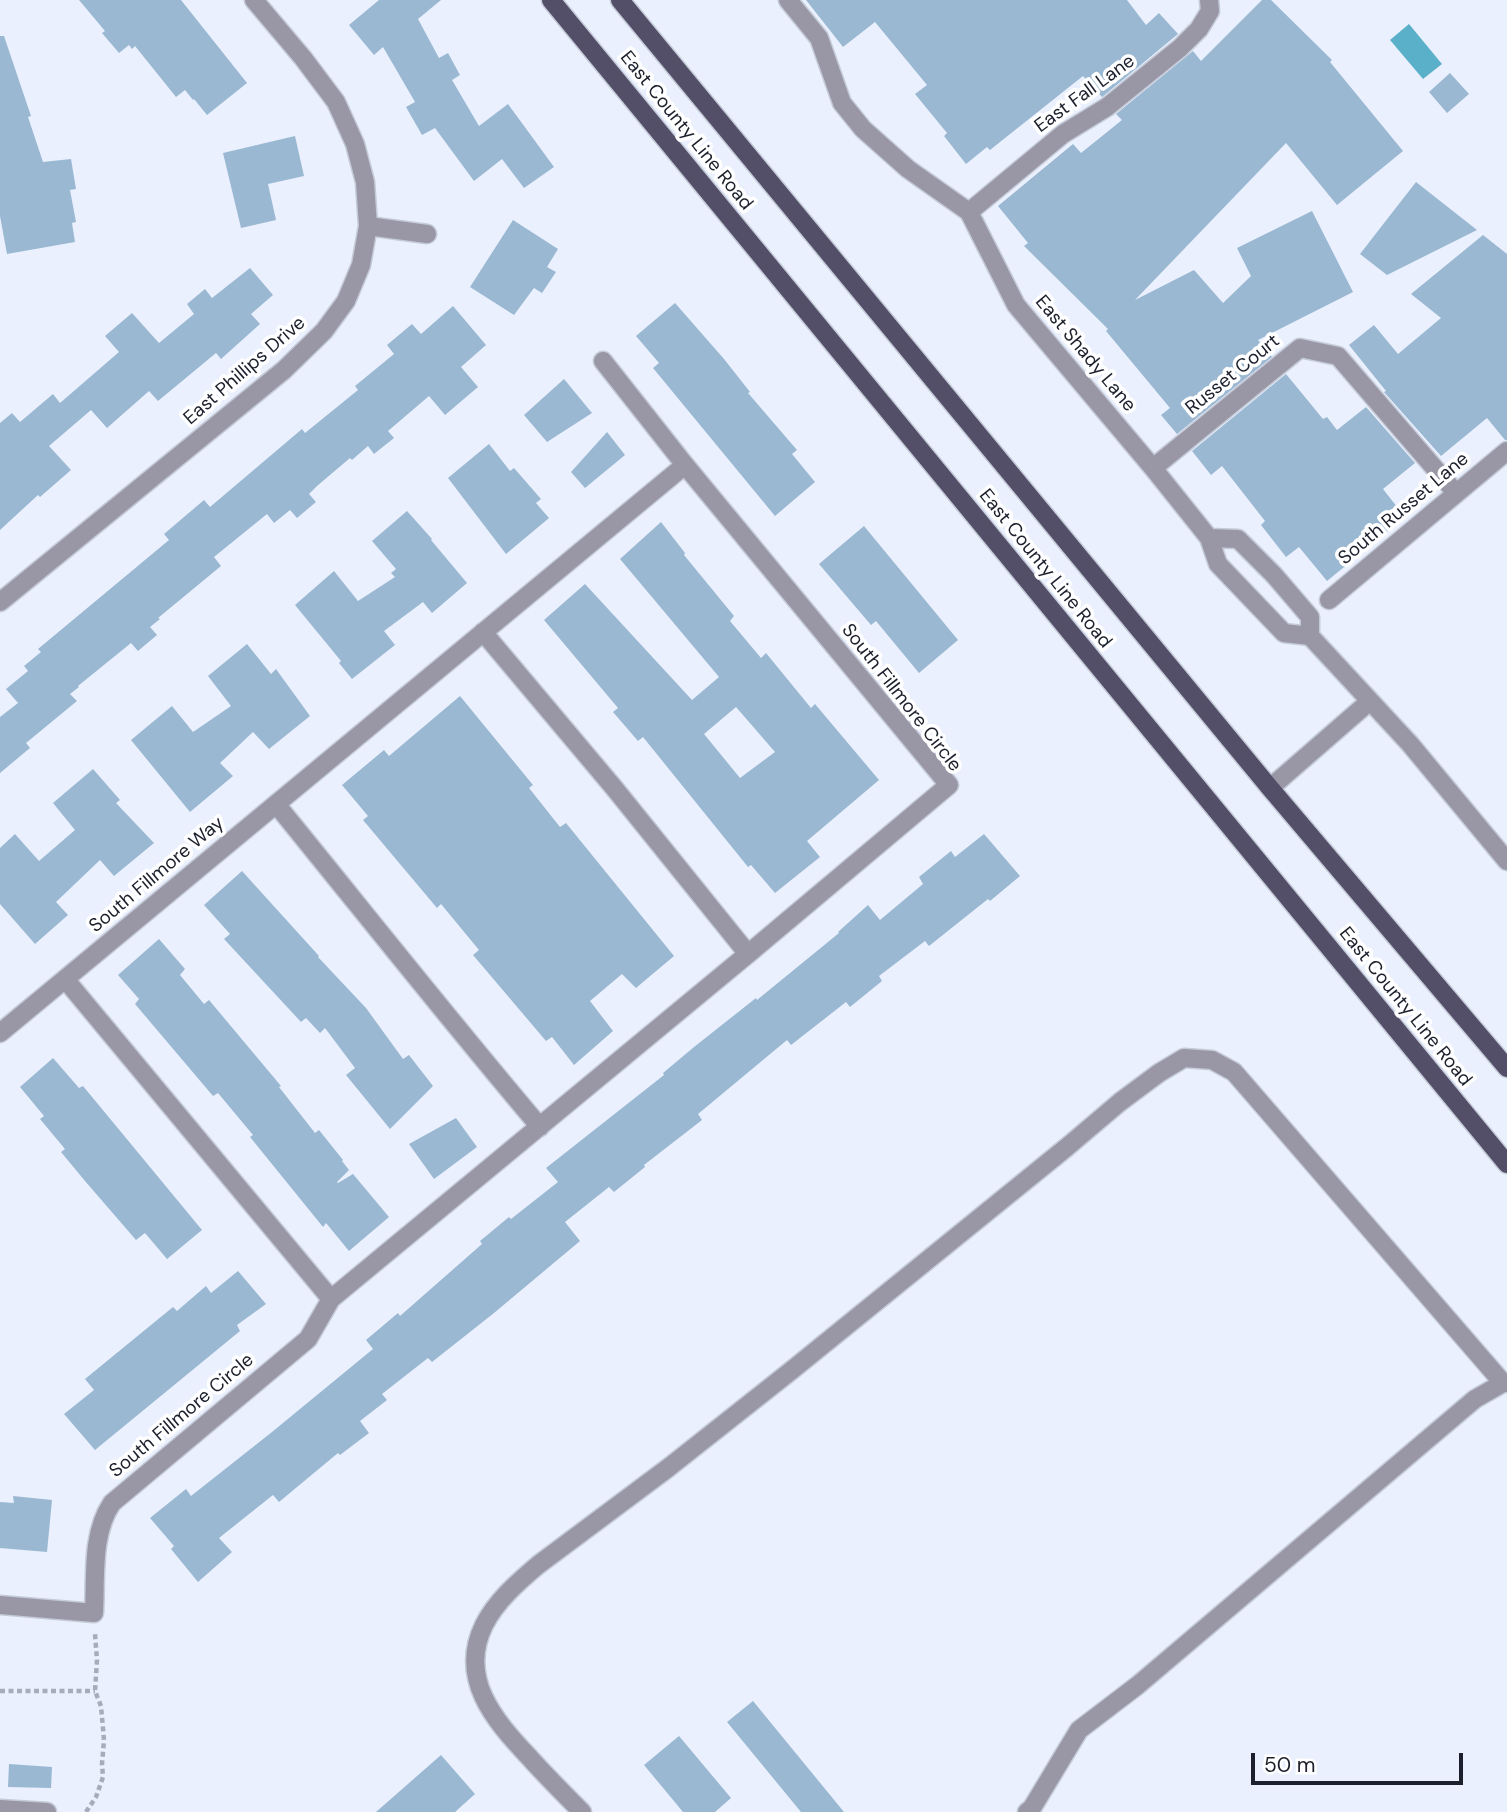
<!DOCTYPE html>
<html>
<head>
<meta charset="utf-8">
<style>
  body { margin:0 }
  #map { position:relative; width:1507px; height:1812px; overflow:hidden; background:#eaf0fe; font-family:"DM Sans",sans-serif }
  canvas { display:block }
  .scale { position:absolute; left:1251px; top:1753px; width:212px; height:32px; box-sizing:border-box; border:4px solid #1b202c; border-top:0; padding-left:9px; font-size:21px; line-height:24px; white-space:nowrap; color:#1b202c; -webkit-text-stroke:5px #fff; paint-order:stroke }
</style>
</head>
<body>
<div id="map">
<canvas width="1507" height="1812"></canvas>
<div class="scale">50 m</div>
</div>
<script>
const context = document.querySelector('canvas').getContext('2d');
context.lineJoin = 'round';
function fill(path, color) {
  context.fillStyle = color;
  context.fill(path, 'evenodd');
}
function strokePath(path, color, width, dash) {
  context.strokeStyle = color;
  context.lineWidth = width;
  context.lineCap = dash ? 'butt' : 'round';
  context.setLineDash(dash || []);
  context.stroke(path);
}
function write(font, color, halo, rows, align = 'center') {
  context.font = font + ' "DM Sans",sans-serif';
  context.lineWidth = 7;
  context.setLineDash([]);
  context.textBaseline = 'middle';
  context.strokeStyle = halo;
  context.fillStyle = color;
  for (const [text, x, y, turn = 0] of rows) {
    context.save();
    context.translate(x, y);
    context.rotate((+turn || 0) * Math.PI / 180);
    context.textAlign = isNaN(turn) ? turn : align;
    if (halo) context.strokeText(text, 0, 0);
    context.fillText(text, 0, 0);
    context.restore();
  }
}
fill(new Path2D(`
  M 1409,24 L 1442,64 L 1423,79 L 1390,40 Z`), '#5bb0c9');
fill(new Path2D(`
  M 79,0 L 181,0 L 247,83 L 207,115 L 194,99 L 193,100 L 185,90 L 176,97 L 135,46 L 132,49 L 129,45 L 119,53 L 102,33 L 105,31 Z
  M 379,0 L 441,0 L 418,19 L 439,58 L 448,53 L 460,75 L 452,80 L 479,126 L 508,104 L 554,167 L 524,188 L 502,159 L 474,181 L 435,128 L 422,135 L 406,107 L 415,102 L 383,47 L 374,55 L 349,25 Z
  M 806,0 L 1127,0 L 1146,25 L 1159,13 L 1178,34 L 1102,97 L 1083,76 L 990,150 L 987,147 L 966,164 L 944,136 L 947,133 L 915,94 L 927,85 L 875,22 L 843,47 Z
  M 1262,0 L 1271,0 L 1332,60 L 1330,62 L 1403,151 L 1337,205 L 1286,143 L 1135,300 L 1194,270 L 1223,303 L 1251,276 L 1237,248 L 1312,211 L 1353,292 L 1258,340 L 1272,357 L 1177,434 L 1161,415 L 1170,408 L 1106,331 L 1108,329 L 1024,246 L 1028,243 L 998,206 L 1073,144 L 1081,153 L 1122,120 L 1116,114 L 1193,51 L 1201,61 Z
  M 0,36 L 4,36 L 31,116 L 28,117 L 43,162 L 71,159 L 76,189 L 70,190 L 76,222 L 72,223 L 75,242 L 7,254 L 0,216 Z
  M 1450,73 L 1469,94 L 1447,113 L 1429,92 Z
  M 295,136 L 304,176 L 268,184 L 276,220 L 241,228 L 223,153 Z
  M 1416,182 L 1477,230 L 1387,275 L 1360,254 Z
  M 513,220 L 558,249 L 547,267 L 556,272 L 542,293 L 534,288 L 514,315 L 470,287 Z
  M 1483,235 L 1507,254 L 1507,440 L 1505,440 L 1487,418 L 1441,456 L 1384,392 L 1386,391 L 1349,345 L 1374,325 L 1398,354 L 1441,318 L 1411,294 Z
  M 250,268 L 273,295 L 251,314 L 260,324 L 221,359 L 216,353 L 158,401 L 149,391 L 107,428 L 91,410 L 49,446 L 71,470 L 40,497 L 38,495 L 0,530 L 0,423 L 12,413 L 20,422 L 53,394 L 60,403 L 119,352 L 105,336 L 132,313 L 159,343 L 194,314 L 187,304 L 205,289 L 212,298 Z
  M 675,303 L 724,359 L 750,392 L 748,393 L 797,450 L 792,454 L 815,482 L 775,516 L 653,368 L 659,363 L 636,336 Z
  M 453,306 L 486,345 L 461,367 L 478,387 L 445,415 L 429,396 L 388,431 L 394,438 L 374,454 L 368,446 L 352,460 L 350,458 L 317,486 L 309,494 L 316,502 L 297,518 L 290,510 L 274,523 L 267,514 L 214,557 L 221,566 L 158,618 L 160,619 L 150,627 L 157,635 L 138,651 L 131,643 L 78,686 L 79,687 L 70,694 L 77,701 L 26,743 L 30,748 L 0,773 L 0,717 L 18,703 L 6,689 L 28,671 L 24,666 L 41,652 L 38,649 L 169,540 L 164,534 L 204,500 L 210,507 L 302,429 L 305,433 L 358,390 L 355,386 L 394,354 L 387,345 L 412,324 L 421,334 Z
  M 1286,374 L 1323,419 L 1327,417 L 1337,430 L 1366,407 L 1415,463 L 1383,489 L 1405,517 L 1327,581 L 1299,547 L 1286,557 L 1261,525 L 1265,521 L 1222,466 L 1211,475 L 1192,451 Z
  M 564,379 L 592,413 L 547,442 L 524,415 Z
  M 607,432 L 625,455 L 585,488 L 571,472 Z
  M 489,444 L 510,471 L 514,468 L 541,499 L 536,503 L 549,518 L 506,554 L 448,478 Z
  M 407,511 L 432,539 L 431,540 L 467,583 L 432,613 L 423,602 L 384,631 L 395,645 L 352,679 L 339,663 L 341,661 L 295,605 L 334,571 L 358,601 L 395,577 L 391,573 L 396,569 L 372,541 Z
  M 661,522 L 685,553 L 684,555 L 734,616 L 730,621 L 761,658 L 766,653 L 811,708 L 815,704 L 879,780 L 807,841 L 820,857 L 775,893 L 751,865 L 748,867 L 643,737 L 638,741 L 613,712 L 618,708 L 544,620 L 585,584 L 692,700 L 719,677 L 620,559 ZM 736,707 L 775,752 L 740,778 L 704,734 Z
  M 864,526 L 958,640 L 919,673 L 876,621 L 871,625 L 819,564 Z
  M 247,644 L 271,674 L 276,669 L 310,716 L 269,749 L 253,732 L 220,763 L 233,776 L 190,812 L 131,740 L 172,706 L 193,732 L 231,706 L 208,676 Z
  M 460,696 L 533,785 L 529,788 L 560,827 L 566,823 L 674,956 L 636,988 L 622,974 L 590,1001 L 613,1031 L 574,1065 L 552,1037 L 546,1041 L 473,955 L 479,950 L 441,904 L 437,908 L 363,820 L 368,816 L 342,785 L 384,750 L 389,756 Z
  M 93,769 L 120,800 L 116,803 L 154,843 L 114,876 L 100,860 L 56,902 L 68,915 L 35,944 L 0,904 L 0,848 L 15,834 L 39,861 L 75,830 L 53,803 Z
  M 984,834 L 1020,876 L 990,901 L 988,899 L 929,946 L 925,941 L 879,976 L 882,981 L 850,1007 L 846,1002 L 791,1045 L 787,1040 L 698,1114 L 702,1120 L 644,1165 L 645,1167 L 614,1192 L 609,1187 L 565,1222 L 580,1241 L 494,1313 L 432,1362 L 428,1358 L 382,1394 L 387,1400 L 360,1421 L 369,1433 L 340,1455 L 338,1453 L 279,1502 L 273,1495 L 219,1538 L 232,1552 L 198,1582 L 171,1549 L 174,1546 L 150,1518 L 186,1489 L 191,1496 L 272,1432 L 373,1349 L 366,1340 L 398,1313 L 400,1316 L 482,1244 L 480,1241 L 509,1217 L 511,1219 L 558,1182 L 546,1168 L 664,1075 L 663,1073 L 694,1047 L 756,998 L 757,1000 L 839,933 L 838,932 L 868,905 L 880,920 L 923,884 L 919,877 L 951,851 L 955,857 Z
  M 242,871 L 319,956 L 318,957 L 366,1008 L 403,1059 L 409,1055 L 433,1086 L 390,1129 L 346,1075 L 355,1068 L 325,1028 L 320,1033 L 306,1018 L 301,1022 L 224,939 L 230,934 L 204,905 Z
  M 159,939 L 185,969 L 180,975 L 204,1004 L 209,1000 L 281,1086 L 279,1087 L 315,1133 L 319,1130 L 343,1160 L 342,1161 L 349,1170 L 337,1182 L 338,1183 L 353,1174 L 389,1217 L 349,1251 L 326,1223 L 323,1227 L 250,1137 L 253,1135 L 218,1093 L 213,1096 L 135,1004 L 139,999 L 118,975 Z
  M 53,1058 L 79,1088 L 83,1086 L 202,1230 L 167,1259 L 145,1233 L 136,1240 L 85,1181 L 61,1152 L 65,1149 L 40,1119 L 44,1116 L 20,1087 Z
  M 456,1118 L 477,1147 L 434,1179 L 409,1144 Z
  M 238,1271 L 266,1304 L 237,1325 L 240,1331 L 95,1450 L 64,1414 L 94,1390 L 85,1379 L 173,1307 L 177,1311 L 206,1286 L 211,1293 Z
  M 13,1496 L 52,1500 L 47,1552 L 0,1548 L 0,1502 L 14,1503 Z
  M 753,1701 L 844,1812 L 801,1812 L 727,1722 Z
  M 679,1736 L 731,1798 L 715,1812 L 683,1812 L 644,1765 Z
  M 441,1755 L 475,1794 L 455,1812 L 376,1812 Z
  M 9,1764 L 52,1767 L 51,1788 L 8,1787 Z`), '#9ab8d2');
const minor = new Path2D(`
  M 788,0 L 819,38 L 842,103 L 863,129 L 908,169 L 969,212 L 1016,305 L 1153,468 L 1209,538 L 1218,564 L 1284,633 L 1310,636 L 1410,744 L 1507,861
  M 969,212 L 1063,134 L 1107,107 L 1180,48 L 1199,29 L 1210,11 L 1209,0
  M 368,226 L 427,234
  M 603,361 L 685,465
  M 1153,468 L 1300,348 L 1338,356 L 1456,493
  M 1209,538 L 1238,539 L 1274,575 L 1310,617 L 1310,636
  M 1329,600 L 1507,451
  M 0,602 L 284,370 L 324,331 L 346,301 L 361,265 L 368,226 L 365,182 L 355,144 L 336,102 L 303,58 L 254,0
  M 483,632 L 615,789 L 748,954
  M 1270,788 L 1370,701
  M 276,804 C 364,912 450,1021 540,1127
  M 65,979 L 331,1299
  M 0,1033 L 685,465 L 949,785 L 748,954 L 331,1299 L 308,1339 L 112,1503 C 91,1534 96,1577 94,1613 L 0,1605
  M 0,1809 L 47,1812
  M 582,1812 C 564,1794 546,1776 529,1757 C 494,1720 458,1678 484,1625 C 496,1601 518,1582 538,1565 L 668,1468 L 792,1370 L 1067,1147 L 1120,1102 L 1159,1073 L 1184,1058 L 1212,1060 L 1234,1072 L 1503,1383
  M 1027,1812 L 1032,1808 L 1079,1730 L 1138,1685 L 1475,1399 L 1503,1383 L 1507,1383`);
const major = new Path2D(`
  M 551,0 L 1507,1164
  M 620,0 L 1270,788 L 1507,1068`);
strokePath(minor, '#c5cbd8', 21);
strokePath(major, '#c5cbd8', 21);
strokePath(new Path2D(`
  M 0,1691 L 95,1691
  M 86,1812 L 96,1797 L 103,1777 L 102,1764 L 104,1740 L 101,1706 L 95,1691 L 97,1660 L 95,1634`), '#a6acb9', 4.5, [5, 3.5]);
strokePath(minor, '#9997a6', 18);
strokePath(major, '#534f68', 18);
write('19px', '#1b202c', '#fff', [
  ["East Fall Lane",1085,94,-36],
  ["East County Line Road",686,131,51],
  ["East Shady Lane",1085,354,50],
  ["East Phillips Drive",245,371,-41],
  ["Russet Court",1233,375,-39],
  ["South Russet Lane",1404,509,-40],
  ["East County Line Road",1045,569,51],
  ["South Fillmore Circle",901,698,52],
  ["South Fillmore Way",157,875,-40],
  ["East County Line Road",1405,1007,51],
  ["South Fillmore Circle",182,1416,-40]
]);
</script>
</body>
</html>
